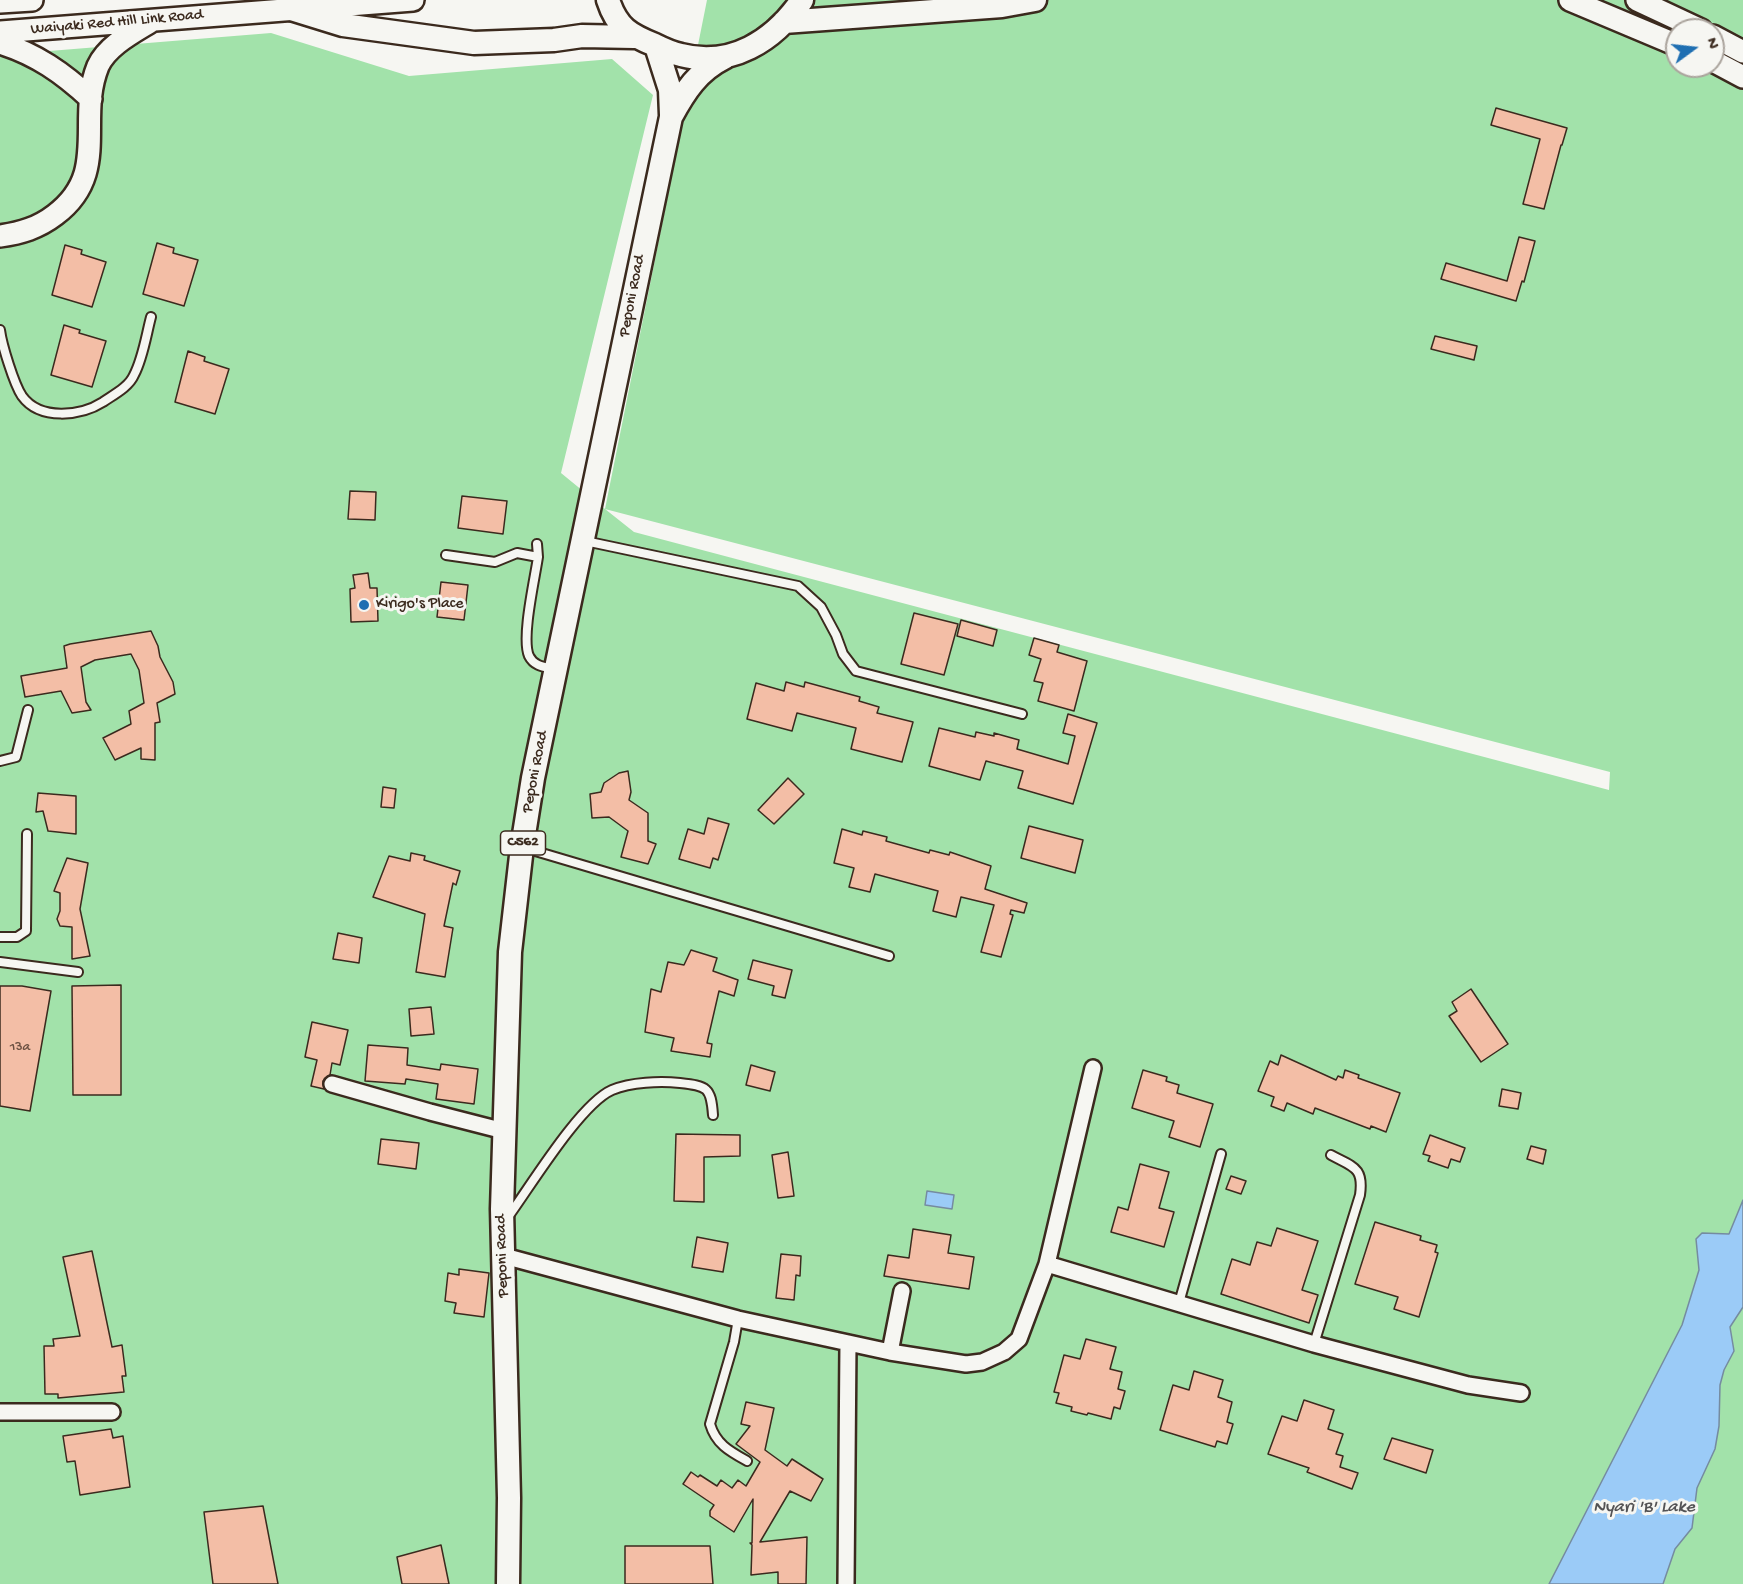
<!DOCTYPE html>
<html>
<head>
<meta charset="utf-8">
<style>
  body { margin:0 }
  #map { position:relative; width:1743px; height:1584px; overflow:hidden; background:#f6f6f2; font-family:"Gochi Hand",sans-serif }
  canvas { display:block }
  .north { position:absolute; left:1665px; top:18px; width:60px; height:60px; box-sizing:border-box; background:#f6f6f2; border:2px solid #aba49d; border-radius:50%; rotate:75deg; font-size:16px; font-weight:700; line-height:24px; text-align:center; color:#3b2a1e }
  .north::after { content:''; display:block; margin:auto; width:21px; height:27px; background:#1f6fb2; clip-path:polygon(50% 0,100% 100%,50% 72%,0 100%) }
</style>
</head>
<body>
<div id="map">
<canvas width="1743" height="1584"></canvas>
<div class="north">N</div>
</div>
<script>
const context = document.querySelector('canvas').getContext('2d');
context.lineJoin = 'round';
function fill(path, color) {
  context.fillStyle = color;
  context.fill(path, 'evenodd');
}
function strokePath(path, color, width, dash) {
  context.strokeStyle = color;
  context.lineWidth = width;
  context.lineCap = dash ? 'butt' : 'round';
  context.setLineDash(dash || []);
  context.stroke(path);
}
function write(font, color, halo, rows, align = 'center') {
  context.font = font + ' "Gochi Hand",sans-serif';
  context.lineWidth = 6;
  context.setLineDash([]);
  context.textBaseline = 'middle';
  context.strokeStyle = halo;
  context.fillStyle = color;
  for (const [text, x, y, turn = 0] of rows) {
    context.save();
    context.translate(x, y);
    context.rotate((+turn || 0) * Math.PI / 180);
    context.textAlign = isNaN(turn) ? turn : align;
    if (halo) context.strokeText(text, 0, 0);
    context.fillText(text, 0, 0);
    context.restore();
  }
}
fill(new Path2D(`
  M 707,0 L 1743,0 L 1743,1584 L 0,1584 L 0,55 L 271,33 L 409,76 L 612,59 L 653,95 L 561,473 L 605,509 ZM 1677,30 L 1713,30 L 1713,66 L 1677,66 ZM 605,509 L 1610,772 L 1609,790 L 634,532 Z`), '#a2e2aa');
const water = new Path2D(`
  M 927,1191 L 954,1195 L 952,1209 L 925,1205 Z
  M 1743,1200 L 1743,1307 L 1730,1327 L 1734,1351 L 1724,1370 L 1720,1385 L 1719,1426 L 1715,1449 L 1697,1488 L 1692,1528 L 1675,1549 L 1663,1584 L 1549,1584 L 1682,1325 L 1699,1270 L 1696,1239 L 1702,1233 L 1729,1234 Z`);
fill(water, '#9bcbf7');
strokePath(water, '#758ba0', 1.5);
const building = new Path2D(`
  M 1496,108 L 1567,128 L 1562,145 L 1561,145 L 1544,209 L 1523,204 L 1540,139 L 1491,125 Z
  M 1519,237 L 1535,241 L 1524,282 L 1522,281 L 1516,301 L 1441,279 L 1446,263 L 1507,281 Z
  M 157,243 L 174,248 L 173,253 L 198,260 L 184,306 L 143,294 Z
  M 65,245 L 82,250 L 81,254 L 106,262 L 92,307 L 52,295 Z
  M 64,325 L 80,330 L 79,333 L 106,341 L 92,387 L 51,375 Z
  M 1435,336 L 1477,346 L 1474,360 L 1431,349 Z
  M 188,351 L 205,357 L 204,361 L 229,369 L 215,414 L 175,402 Z
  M 350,491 L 376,492 L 375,520 L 348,519 Z
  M 462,496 L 507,501 L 503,534 L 458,528 Z
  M 368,573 L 370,588 L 377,588 L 378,621 L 351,622 L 350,589 L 355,588 L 353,575 Z
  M 441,582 L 468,585 L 464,620 L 437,617 Z
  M 914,613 L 958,624 L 944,675 L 901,664 Z
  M 961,620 L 997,630 L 993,646 L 957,636 Z
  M 151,631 L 158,646 L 160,657 L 173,682 L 175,694 L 157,703 L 160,722 L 155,723 L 155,760 L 141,759 L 141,748 L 115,760 L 103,738 L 131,724 L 129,711 L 144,703 L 139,670 L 131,654 L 95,660 L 81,667 L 86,702 L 91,710 L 72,713 L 61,691 L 25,697 L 21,676 L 67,668 L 64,646 L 70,644 Z
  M 1034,638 L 1059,645 L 1057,652 L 1087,661 L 1074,711 L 1038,701 L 1043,683 L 1034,681 L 1041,659 L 1029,655 Z
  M 786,682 L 804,687 L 805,682 L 860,697 L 859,701 L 879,707 L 877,713 L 913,722 L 902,762 L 851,749 L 856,728 L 797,713 L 792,731 L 747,719 L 756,683 L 784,691 Z
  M 1068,714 L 1097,723 L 1073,804 L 1018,788 L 1023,771 L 986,761 L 980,780 L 929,766 L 939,728 L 975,737 L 976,732 L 994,736 L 994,733 L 1019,740 L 1017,749 L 1068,764 L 1075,736 L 1063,733 Z
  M 628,771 L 631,792 L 629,800 L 648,813 L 648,841 L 656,844 L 648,864 L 621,857 L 628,831 L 609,817 L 592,818 L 590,794 L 601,792 L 604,783 L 619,773 Z
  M 788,778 L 804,794 L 774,824 L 758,810 Z
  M 383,787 L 396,789 L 394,808 L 381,807 Z
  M 38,793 L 76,796 L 76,834 L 48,831 L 43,811 L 36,812 Z
  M 708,818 L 729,824 L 718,860 L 713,858 L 710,868 L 679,859 L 688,829 L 704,834 Z
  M 1029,826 L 1083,840 L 1075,873 L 1021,858 Z
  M 842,829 L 862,835 L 863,831 L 887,837 L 886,841 L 929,853 L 930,850 L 949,855 L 950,852 L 991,866 L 985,889 L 1027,903 L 1024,913 L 1011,910 L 1010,914 L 1013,915 L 1001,957 L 981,952 L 994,905 L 961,897 L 956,917 L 933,911 L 938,891 L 875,874 L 870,892 L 849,887 L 854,868 L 834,863 Z
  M 411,853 L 425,856 L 424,860 L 460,871 L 456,885 L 453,883 L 444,926 L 453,928 L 445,977 L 416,972 L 425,914 L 373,897 L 389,856 L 410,861 Z
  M 67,858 L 88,863 L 80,909 L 90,956 L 72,959 L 72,927 L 60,926 L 57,919 L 60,911 L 60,893 L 54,891 Z
  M 338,933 L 362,938 L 359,963 L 333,959 Z
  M 691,950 L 717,958 L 713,971 L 738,980 L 734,996 L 719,991 L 707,1043 L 712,1044 L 710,1057 L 671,1051 L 674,1038 L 645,1032 L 651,989 L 661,992 L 668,962 L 684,965 Z
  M 753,960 L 792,970 L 785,998 L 772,995 L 774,986 L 748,979 Z
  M 121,985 L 121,1095 L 73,1095 L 72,986 Z
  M 0,986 L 22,986 L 51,991 L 30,1111 L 0,1106 Z
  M 1471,989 L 1508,1044 L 1481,1062 L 1449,1016 L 1457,1011 L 1452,1002 Z
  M 431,1007 L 434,1034 L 411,1036 L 409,1009 Z
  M 312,1022 L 348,1030 L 340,1065 L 332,1063 L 330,1075 L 323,1081 L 324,1089 L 311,1086 L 317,1060 L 305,1057 Z
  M 368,1045 L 408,1048 L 407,1065 L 440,1070 L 441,1064 L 478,1069 L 474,1104 L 436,1099 L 438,1084 L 406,1079 L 405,1084 L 365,1081 Z
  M 1281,1055 L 1336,1080 L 1338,1076 L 1343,1078 L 1345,1070 L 1359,1075 L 1358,1078 L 1400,1093 L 1386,1132 L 1371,1126 L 1370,1129 L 1315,1108 L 1313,1114 L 1287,1103 L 1284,1111 L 1271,1106 L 1274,1097 L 1258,1091 L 1270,1061 L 1278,1065 Z
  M 751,1065 L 775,1072 L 770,1091 L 746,1085 Z
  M 1143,1070 L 1167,1077 L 1166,1081 L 1179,1085 L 1177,1093 L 1213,1104 L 1200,1147 L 1169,1137 L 1174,1121 L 1132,1108 Z
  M 1502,1089 L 1521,1093 L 1518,1109 L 1499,1106 Z
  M 676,1134 L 740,1135 L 740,1156 L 704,1157 L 704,1202 L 674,1201 Z
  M 1430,1135 L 1465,1148 L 1460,1162 L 1451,1159 L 1448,1168 L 1428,1161 L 1430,1156 L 1423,1154 Z
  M 381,1139 L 419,1143 L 416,1169 L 378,1164 Z
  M 1531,1146 L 1546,1150 L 1543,1164 L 1527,1159 Z
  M 788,1152 L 794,1196 L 778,1198 L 772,1155 Z
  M 1140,1164 L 1169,1172 L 1159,1208 L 1174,1212 L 1164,1247 L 1111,1232 L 1118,1207 L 1128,1210 Z
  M 1231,1176 L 1246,1181 L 1241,1194 L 1226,1189 Z
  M 1375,1222 L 1421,1236 L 1420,1240 L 1437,1245 L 1435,1252 L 1438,1253 L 1419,1317 L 1394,1309 L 1398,1297 L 1355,1284 Z
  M 1277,1228 L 1318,1241 L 1302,1290 L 1318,1295 L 1309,1323 L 1221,1294 L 1232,1259 L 1250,1265 L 1257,1242 L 1271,1246 Z
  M 913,1229 L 951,1235 L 948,1253 L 974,1257 L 969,1289 L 884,1276 L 888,1255 L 909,1258 Z
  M 697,1237 L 728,1243 L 723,1272 L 692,1267 Z
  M 92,1251 L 112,1347 L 122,1345 L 126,1376 L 122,1376 L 124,1392 L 58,1398 L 58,1394 L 45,1394 L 44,1346 L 54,1346 L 53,1339 L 80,1336 L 63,1257 Z
  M 781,1254 L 801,1256 L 800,1276 L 796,1275 L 794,1300 L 776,1298 Z
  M 459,1269 L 489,1273 L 484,1317 L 454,1313 L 456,1303 L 445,1301 L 448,1273 L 459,1275 Z
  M 1086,1339 L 1116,1347 L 1110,1369 L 1122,1372 L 1118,1389 L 1125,1391 L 1120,1409 L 1114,1407 L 1111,1419 L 1088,1413 L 1087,1415 L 1071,1411 L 1072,1407 L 1056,1403 L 1059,1393 L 1054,1392 L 1064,1355 L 1080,1359 Z
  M 1194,1371 L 1223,1380 L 1218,1397 L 1232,1402 L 1227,1422 L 1233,1424 L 1227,1444 L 1217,1441 L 1215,1447 L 1160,1430 L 1173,1385 L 1189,1390 Z
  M 1304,1400 L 1334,1410 L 1328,1429 L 1343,1434 L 1336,1454 L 1343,1456 L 1340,1467 L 1358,1473 L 1352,1489 L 1307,1472 L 1309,1468 L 1268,1454 L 1282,1416 L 1297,1421 Z
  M 746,1402 L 774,1408 L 765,1450 L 787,1466 L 792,1459 L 823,1479 L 811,1501 L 790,1491 L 760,1542 L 807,1537 L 806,1584 L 778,1584 L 778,1572 L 751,1575 L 752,1545 L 750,1543 L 752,1543 L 753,1499 L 734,1532 L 710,1516 L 710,1511 L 714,1505 L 683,1484 L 691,1472 L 698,1477 L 700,1475 L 717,1486 L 721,1480 L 732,1488 L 738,1480 L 746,1486 L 760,1462 L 736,1444 L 750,1426 L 741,1424 Z
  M 111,1429 L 113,1438 L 123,1436 L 130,1487 L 80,1495 L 75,1461 L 67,1462 L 63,1436 Z
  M 1392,1438 L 1433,1450 L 1426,1473 L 1384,1459 Z
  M 263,1506 L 278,1584 L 213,1584 L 204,1512 Z
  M 441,1545 L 449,1584 L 402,1584 L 397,1557 Z
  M 625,1546 L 710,1546 L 713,1584 L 625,1584 Z`);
fill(building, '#f3bea6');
strokePath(building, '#3b2a1e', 1.5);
const service = new Path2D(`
  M 0,330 C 2,345 14,384 22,396 C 40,421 81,416 103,402 C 113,395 129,387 134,375 C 143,358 146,336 151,317
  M 585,541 L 798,586 L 821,607 L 836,635 L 843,654 L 856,671 L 1022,714
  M 537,544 L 538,557
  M 446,555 L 495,562 L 517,553 L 538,557 C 535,578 521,638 529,656 C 534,666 544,667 553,669
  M 0,761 L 16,757 L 28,710
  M 525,848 L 889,956
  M 0,937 L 17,937 L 26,931 L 27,834
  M 0,962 L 78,972
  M 508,1217 C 530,1187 580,1104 612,1090 C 631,1082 660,1081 680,1083 C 707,1086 711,1087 713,1115
  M 1179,1303 L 1221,1154
  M 738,1319 L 734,1342 L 710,1424 C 716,1444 729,1451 747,1461
  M 1314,1344 L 1360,1195 C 1364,1167 1353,1167 1331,1155`);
const minor = new Path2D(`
  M 332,1084 L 430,1112 L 504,1131
  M 504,1256 L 738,1319 L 890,1352 L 966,1364 L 982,1362 L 1004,1352 L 1019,1339 L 1047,1264 L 1093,1068
  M 1047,1264 L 1314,1344 L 1468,1385 L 1521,1393
  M 890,1352 L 902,1291
  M 0,1412 L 112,1412
  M 846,1584 L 848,1343`);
const secondary = new Path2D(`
  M 1570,0 L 1677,45
  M 1637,0 L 1701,30
  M 0,2 L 32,0
  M 0,32 L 413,0
  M 1713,36 L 1743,52
  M 0,43 C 36,54 63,73 91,99
  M 1713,61 L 1743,77
  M 0,236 C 21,233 38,228 55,215 C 111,173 76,120 98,66 C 107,46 132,33 150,22`);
const primary = new Path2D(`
  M 608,0 C 617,28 630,35 655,45 C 663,49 672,53 681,55 C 731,68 774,41 802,0
  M 288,8 L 343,25 L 474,43 L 554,40 L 582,36 L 634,37
  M 784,22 L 1002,6 L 1035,0
  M 656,46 L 670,90 L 671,115
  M 508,1584 L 509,1498 L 502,1209 L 510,952 L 522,847 L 533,778 L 671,117 C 685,91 698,71 724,58`);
strokePath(service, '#3b2a1e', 12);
strokePath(minor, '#3b2a1e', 20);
strokePath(secondary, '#3b2a1e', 26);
strokePath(primary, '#3b2a1e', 27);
strokePath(service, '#f6f6f2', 8);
strokePath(minor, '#f6f6f2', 15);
strokePath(secondary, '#f6f6f2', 21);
strokePath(primary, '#f6f6f2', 22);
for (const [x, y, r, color] of [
  [364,605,6,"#1f6fb2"]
]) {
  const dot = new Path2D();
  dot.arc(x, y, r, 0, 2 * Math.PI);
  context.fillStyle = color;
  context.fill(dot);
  strokePath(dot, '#f6f6f2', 2);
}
write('14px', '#694f40', null, [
  ["13a",20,1048]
]);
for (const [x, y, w] of [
  [523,843,45]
]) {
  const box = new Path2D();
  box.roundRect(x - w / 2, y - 12, w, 24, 4.5);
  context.fillStyle = '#f6f6f2';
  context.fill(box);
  strokePath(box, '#3b2a1e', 1.5);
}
write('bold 15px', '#3b2a1e', null, [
  ["C562",523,843]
]);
write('16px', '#3b2a1e', '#f6f6f2', [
  ["Waiyaki Red Hill Link Road",117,23,-5],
  ["Peponi Road",633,296,-79],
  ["Peponi Road",536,772,-79],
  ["Peponi Road",503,1256,-92]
]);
write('16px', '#3b2a1e', '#f6f6f2', [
  ["Kirigo's Place",376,605]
], 'left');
write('italic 18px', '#535254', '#f6f6f2', [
  ["Nyari 'B' Lake",1644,1508]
]);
</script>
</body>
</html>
